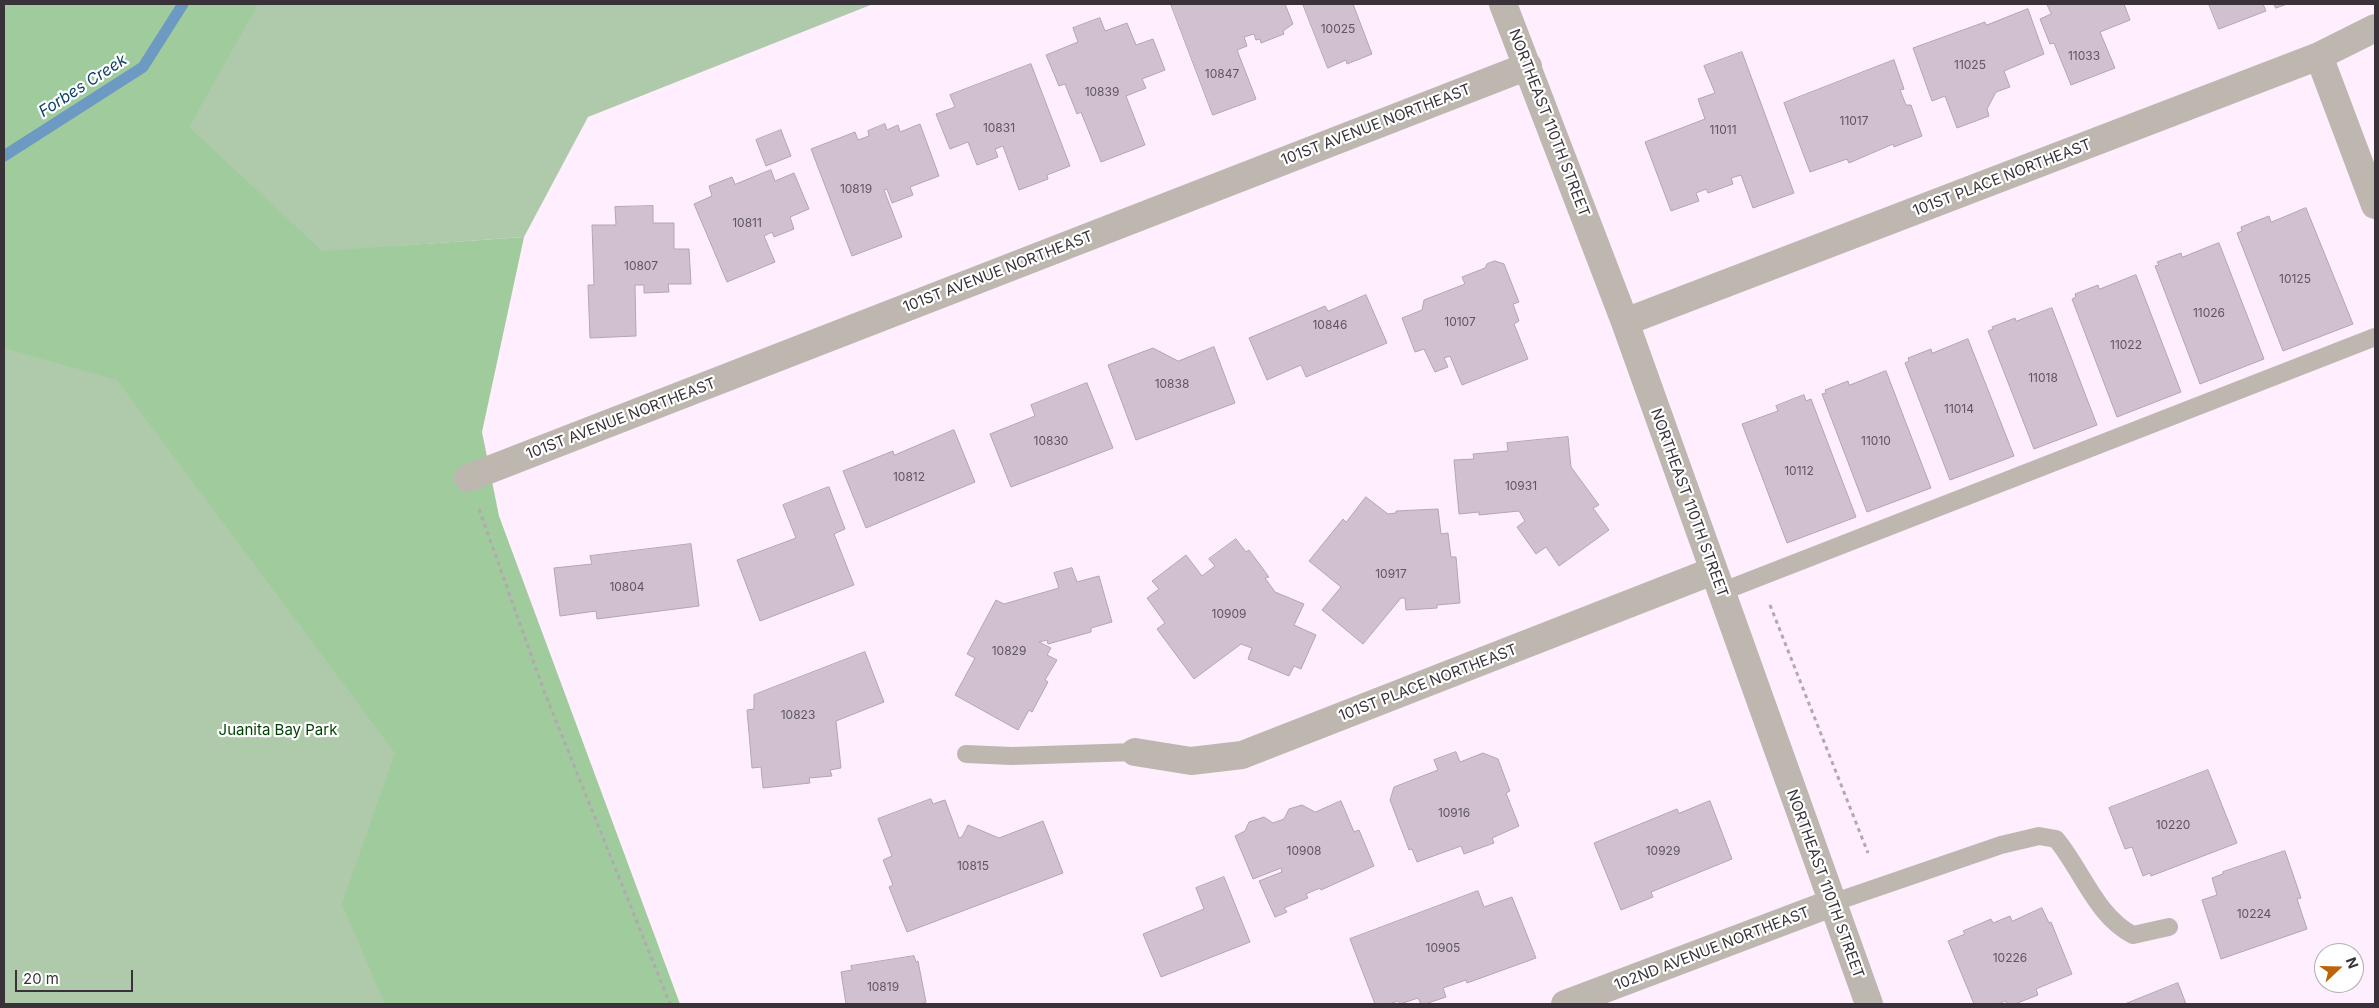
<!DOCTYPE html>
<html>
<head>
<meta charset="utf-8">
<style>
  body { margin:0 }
  #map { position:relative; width:2379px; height:1008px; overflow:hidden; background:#ffeefe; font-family:Inter,sans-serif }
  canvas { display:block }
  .frame { position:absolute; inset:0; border:5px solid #393339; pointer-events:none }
  .north { position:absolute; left:2314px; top:943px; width:50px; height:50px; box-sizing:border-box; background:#fff; border:1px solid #b0adb0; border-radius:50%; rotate:69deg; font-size:14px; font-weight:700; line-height:20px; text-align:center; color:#393339 }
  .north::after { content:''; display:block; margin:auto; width:18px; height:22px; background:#bd6308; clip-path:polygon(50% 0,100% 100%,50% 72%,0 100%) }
  .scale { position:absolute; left:15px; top:970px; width:118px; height:22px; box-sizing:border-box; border:2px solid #393339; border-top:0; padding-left:6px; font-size:15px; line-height:18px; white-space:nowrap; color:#393339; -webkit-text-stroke:4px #fff; paint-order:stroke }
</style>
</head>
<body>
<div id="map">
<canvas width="2379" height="1008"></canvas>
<div class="frame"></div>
<div class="north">N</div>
<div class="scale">20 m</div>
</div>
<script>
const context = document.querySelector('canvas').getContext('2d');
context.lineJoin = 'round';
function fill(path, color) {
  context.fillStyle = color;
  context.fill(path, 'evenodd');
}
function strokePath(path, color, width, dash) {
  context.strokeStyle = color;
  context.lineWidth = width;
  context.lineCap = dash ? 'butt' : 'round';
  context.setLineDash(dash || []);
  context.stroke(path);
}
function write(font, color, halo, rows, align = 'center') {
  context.font = font + ' Inter,sans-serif';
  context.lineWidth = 4.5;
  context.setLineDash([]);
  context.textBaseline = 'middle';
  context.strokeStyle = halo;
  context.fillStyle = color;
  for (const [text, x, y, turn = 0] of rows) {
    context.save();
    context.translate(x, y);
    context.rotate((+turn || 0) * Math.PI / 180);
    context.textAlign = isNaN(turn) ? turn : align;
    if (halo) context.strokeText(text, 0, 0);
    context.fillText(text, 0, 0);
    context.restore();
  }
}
fill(new Path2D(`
  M 4,4 L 873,4 L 588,117 L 524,237 L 397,246 L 665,1004 L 4,1004 Z`), '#aecaab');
fill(new Path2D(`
  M 4,4 L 258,4 L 189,127 L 322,251 L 524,237 L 482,432 L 499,516 L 680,1004 L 385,1004 L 342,904 L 395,753 L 117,380 L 4,348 Z`), '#a0cb9c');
strokePath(new Path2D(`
  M 4,156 L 143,67 L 183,4`), '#6c9ac3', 11);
const building = new Path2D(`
  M 1171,4 L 1285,4 L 1293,24 L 1283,31 L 1284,34 L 1261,43 L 1260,39 L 1256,40 L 1254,34 L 1244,37 L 1247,46 L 1237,50 L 1256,99 L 1213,115 Z
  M 1303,4 L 1353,4 L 1372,54 L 1347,64 L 1346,60 L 1328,68 Z
  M 2047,4 L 2124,4 L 2130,20 L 2100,32 L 2115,68 L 2071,85 L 2054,43 L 2050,44 L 2040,19 L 2051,14 Z
  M 2209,4 L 2263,4 L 2266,11 L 2219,29 Z
  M 2274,4 L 2287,4 L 2276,8 Z
  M 2028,9 L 2044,54 L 2004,71 L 2010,87 L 1996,92 L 1987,109 L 1989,116 L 1957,128 L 1945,96 L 1932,101 L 1913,48 L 1985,22 L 1986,25 Z
  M 1100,18 L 1105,31 L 1127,23 L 1136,45 L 1153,39 L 1165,70 L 1142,79 L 1146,88 L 1126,96 L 1145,145 L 1101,162 L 1081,112 L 1077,114 L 1065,84 L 1059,86 L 1046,55 L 1078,42 L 1073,28 Z
  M 1742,52 L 1794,193 L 1753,208 L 1741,175 L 1731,178 L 1733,184 L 1708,193 L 1706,189 L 1696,193 L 1699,201 L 1671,211 L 1645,142 L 1705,119 L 1698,99 L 1715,93 L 1704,66 Z
  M 1894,60 L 1904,89 L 1900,90 L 1906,105 L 1911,105 L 1922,136 L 1894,147 L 1893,144 L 1849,163 L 1847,159 L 1810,172 L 1784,103 Z
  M 1031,64 L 1070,166 L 1047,175 L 1048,179 L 1019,190 L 1003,146 L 995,149 L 998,157 L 977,165 L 968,142 L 950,149 L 936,114 L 955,107 L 950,95 Z
  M 885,124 L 887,130 L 898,125 L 900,132 L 920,124 L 939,176 L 910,187 L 913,195 L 892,203 L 887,189 L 884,190 L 902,237 L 852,256 L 811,149 L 855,132 L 858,140 L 869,136 L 868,131 Z
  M 781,130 L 791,156 L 766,166 L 756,140 Z
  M 771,170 L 775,181 L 794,173 L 809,209 L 790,217 L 794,229 L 774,237 L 772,232 L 764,236 L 775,262 L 727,282 L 694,204 L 712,196 L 709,186 L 732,177 L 735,184 Z
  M 653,206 L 653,223 L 674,223 L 674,249 L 689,249 L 691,284 L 668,284 L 669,292 L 644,293 L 644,285 L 635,285 L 636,336 L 590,338 L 588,285 L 594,285 L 592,225 L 616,225 L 615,207 Z
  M 2306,208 L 2353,324 L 2283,351 L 2237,233 L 2242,231 L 2241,227 L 2269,216 L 2271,222 Z
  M 2219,243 L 2264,359 L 2200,384 L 2155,266 L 2159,265 L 2157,262 L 2181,253 L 2182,257 Z
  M 1495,261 L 1504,264 L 1519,302 L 1513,304 L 1519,321 L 1514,324 L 1528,359 L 1462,385 L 1450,356 L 1444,358 L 1448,367 L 1435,372 L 1424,349 L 1415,352 L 1402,318 L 1422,310 L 1424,300 L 1465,284 L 1462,277 L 1485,268 L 1487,264 Z
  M 2136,275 L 2181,392 L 2117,417 L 2072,299 L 2076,297 L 2075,294 L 2098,285 L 2099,289 Z
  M 1366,295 L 1387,343 L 1306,377 L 1301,365 L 1267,380 L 1249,338 L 1325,306 L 1328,311 Z
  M 2052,308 L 2097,425 L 2034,449 L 1988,331 L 1993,329 L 1992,327 L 2015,318 L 2016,321 Z
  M 1968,339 L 2014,456 L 1950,480 L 1905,363 L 1909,361 L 1908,358 L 1931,349 L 1932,353 Z
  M 1214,347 L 1235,403 L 1136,440 L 1108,365 L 1153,348 L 1178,361 Z
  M 1886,371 L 1931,488 L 1867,512 L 1822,394 L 1826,393 L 1825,390 L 1848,381 L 1849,385 Z
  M 1087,383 L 1113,448 L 1011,487 L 990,434 L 1035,416 L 1031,405 Z
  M 1804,395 L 1806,401 L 1811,399 L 1856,517 L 1787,543 L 1742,424 L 1778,411 L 1776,406 Z
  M 954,430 L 975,482 L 866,528 L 843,471 L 893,451 L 894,455 Z
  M 1568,437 L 1571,467 L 1599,505 L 1593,508 L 1609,530 L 1559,566 L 1546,547 L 1536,554 L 1517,527 L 1525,521 L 1519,511 L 1479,515 L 1479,512 L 1459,514 L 1454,460 L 1474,459 L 1473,454 L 1508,451 L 1507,443 Z
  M 829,487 L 845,529 L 834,534 L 854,585 L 760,621 L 737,560 L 796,538 L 783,505 Z
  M 1366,497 L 1388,514 L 1396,513 L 1396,511 L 1438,509 L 1441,534 L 1448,533 L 1451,557 L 1456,557 L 1460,603 L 1437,605 L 1437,608 L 1406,610 L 1405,598 L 1401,598 L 1363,644 L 1322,610 L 1341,587 L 1309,561 L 1343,519 L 1346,522 Z
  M 1236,539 L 1246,552 L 1249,550 L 1269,577 L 1265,578 L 1275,592 L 1304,604 L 1294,625 L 1316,635 L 1301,669 L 1294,666 L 1289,676 L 1248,659 L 1252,648 L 1241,644 L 1194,679 L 1157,629 L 1165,623 L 1147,598 L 1159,589 L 1152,581 L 1186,555 L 1202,576 L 1215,566 L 1209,559 Z
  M 691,544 L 699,606 L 597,619 L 596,611 L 560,616 L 554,568 L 592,564 L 590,556 Z
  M 1072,568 L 1077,582 L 1099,576 L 1112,622 L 1091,628 L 1091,632 L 1048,644 L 1047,640 L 1039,642 L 1051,648 L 1047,655 L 1057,660 L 1045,680 L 1048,682 L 1032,712 L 1029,710 L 1018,730 L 955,695 L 975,658 L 967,654 L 996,600 L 1004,604 L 1059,588 L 1054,573 Z
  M 865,652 L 884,702 L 836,721 L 841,768 L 830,770 L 832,776 L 809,778 L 810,783 L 763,788 L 761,767 L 752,768 L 747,710 L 754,709 L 754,695 Z
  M 1456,752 L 1460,762 L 1483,753 L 1498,759 L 1510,791 L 1506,793 L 1519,826 L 1492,838 L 1494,843 L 1464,854 L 1461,846 L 1417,862 L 1412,849 L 1409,850 L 1390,800 L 1394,787 L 1438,770 L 1434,760 Z
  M 2208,770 L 2237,843 L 2151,876 L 2150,873 L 2143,876 L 2132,847 L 2125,849 L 2109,808 Z
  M 931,799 L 933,804 L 945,800 L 959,838 L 962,837 L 968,825 L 999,838 L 1043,821 L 1063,873 L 907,932 L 889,887 L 893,885 L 883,860 L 892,856 L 878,819 Z
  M 1341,801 L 1354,832 L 1359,830 L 1374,866 L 1321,890 L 1320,888 L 1306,894 L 1308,898 L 1284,908 L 1287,912 L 1275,917 L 1259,881 L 1282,872 L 1281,868 L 1253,879 L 1235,836 L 1245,831 L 1249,822 L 1264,817 L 1273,823 L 1284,819 L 1289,809 L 1302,805 L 1315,812 Z
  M 1710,801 L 1732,859 L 1651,892 L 1653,897 L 1621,910 L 1594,843 L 1677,809 L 1679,813 Z
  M 2285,851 L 2301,898 L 2297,899 L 2307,929 L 2221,959 L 2202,900 L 2217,895 L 2212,878 L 2223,874 L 2223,872 Z
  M 1224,877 L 1250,942 L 1161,977 L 1143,934 L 1204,909 L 1196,888 Z
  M 1478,891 L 1484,907 L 1512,897 L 1536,958 L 1467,983 L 1466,980 L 1443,988 L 1446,997 L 1425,1004 L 1421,1004 L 1418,998 L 1400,1004 L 1398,1001 L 1390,1004 L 1375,1004 L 1350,939 Z
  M 2042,908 L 2049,923 L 2051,922 L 2072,974 L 2036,989 L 2038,995 L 2015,1004 L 2007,1004 L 2006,1001 L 1998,1004 L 1974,1004 L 1948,941 L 1965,934 L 1963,931 L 1991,919 L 1993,923 L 2010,916 L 2012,921 Z
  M 914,956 L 916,962 L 918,961 L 926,1002 L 921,1004 L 846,1004 L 841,972 L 852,970 L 851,966 Z
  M 2178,983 L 2186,1004 L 2125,1004 Z`);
fill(building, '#d0c0d0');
strokePath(building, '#b4a4b4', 1);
strokePath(new Path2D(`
  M 479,509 L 544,691 L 670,1004
  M 1770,605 L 1868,853`), '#b4a7b3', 3, [4, 4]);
strokePath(new Path2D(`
  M 1721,592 L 2375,337
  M 966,754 L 1012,756 L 1135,752
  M 1832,903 L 2001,845 L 2039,836 L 2056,839 C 2082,870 2096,916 2133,935 L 2169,927`), '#bdb7af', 18);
strokePath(new Path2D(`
  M 1503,4 L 1625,322 L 1869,1004
  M 2319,56 L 2375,205
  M 1625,322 L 2319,56 L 2375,28
  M 468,478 L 1528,66
  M 1135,752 L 1191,761 L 1242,755 L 1713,571
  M 1565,1004 L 1832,903`), '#bdb7af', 28);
write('12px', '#5f565f', null, [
  ["10025",1338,29],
  ["11033",2084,56],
  ["11025",1970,65],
  ["10847",1222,74],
  ["10839",1102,92],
  ["11017",1854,121],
  ["10831",999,128],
  ["11011",1723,130],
  ["10819",856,189],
  ["10811",747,223],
  ["10807",641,266],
  ["10125",2295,279],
  ["11026",2209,313],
  ["10107",1460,322],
  ["10846",1330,325],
  ["11022",2126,345],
  ["11018",2043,378],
  ["10838",1172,384],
  ["11014",1959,409],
  ["10830",1051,441],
  ["11010",1876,441],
  ["10112",1799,471],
  ["10812",909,477],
  ["10931",1521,486],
  ["10917",1391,574],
  ["10804",627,587],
  ["10909",1229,614],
  ["10829",1009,651],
  ["10823",798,715],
  ["10916",1454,813],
  ["10220",2173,825],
  ["10908",1304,851],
  ["10929",1663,851],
  ["10815",973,866],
  ["10224",2254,914],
  ["10905",1443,948],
  ["10226",2010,958],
  ["10819",883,987]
]);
write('15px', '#393339', '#fff', [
  ["NORTHEAST 110TH STREET",1549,123,69],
  ["101ST AVENUE NORTHEAST",1376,125,-21],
  ["101ST PLACE NORTHEAST",2002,178,-21],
  ["101ST AVENUE NORTHEAST",998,272,-21],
  ["101ST AVENUE NORTHEAST",621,419,-21],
  ["NORTHEAST 110TH STREET",1689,503,70],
  ["101ST PLACE NORTHEAST",1428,683,-21],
  ["NORTHEAST 110TH STREET",1825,884,70],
  ["102ND AVENUE NORTHEAST",1712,949,-21]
]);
write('15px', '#003f00', '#fff', [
  ["Juanita Bay Park",278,730]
]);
write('italic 16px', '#0e446c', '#fff', [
  ["Forbes Creek",83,86,-33]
]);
</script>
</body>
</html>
